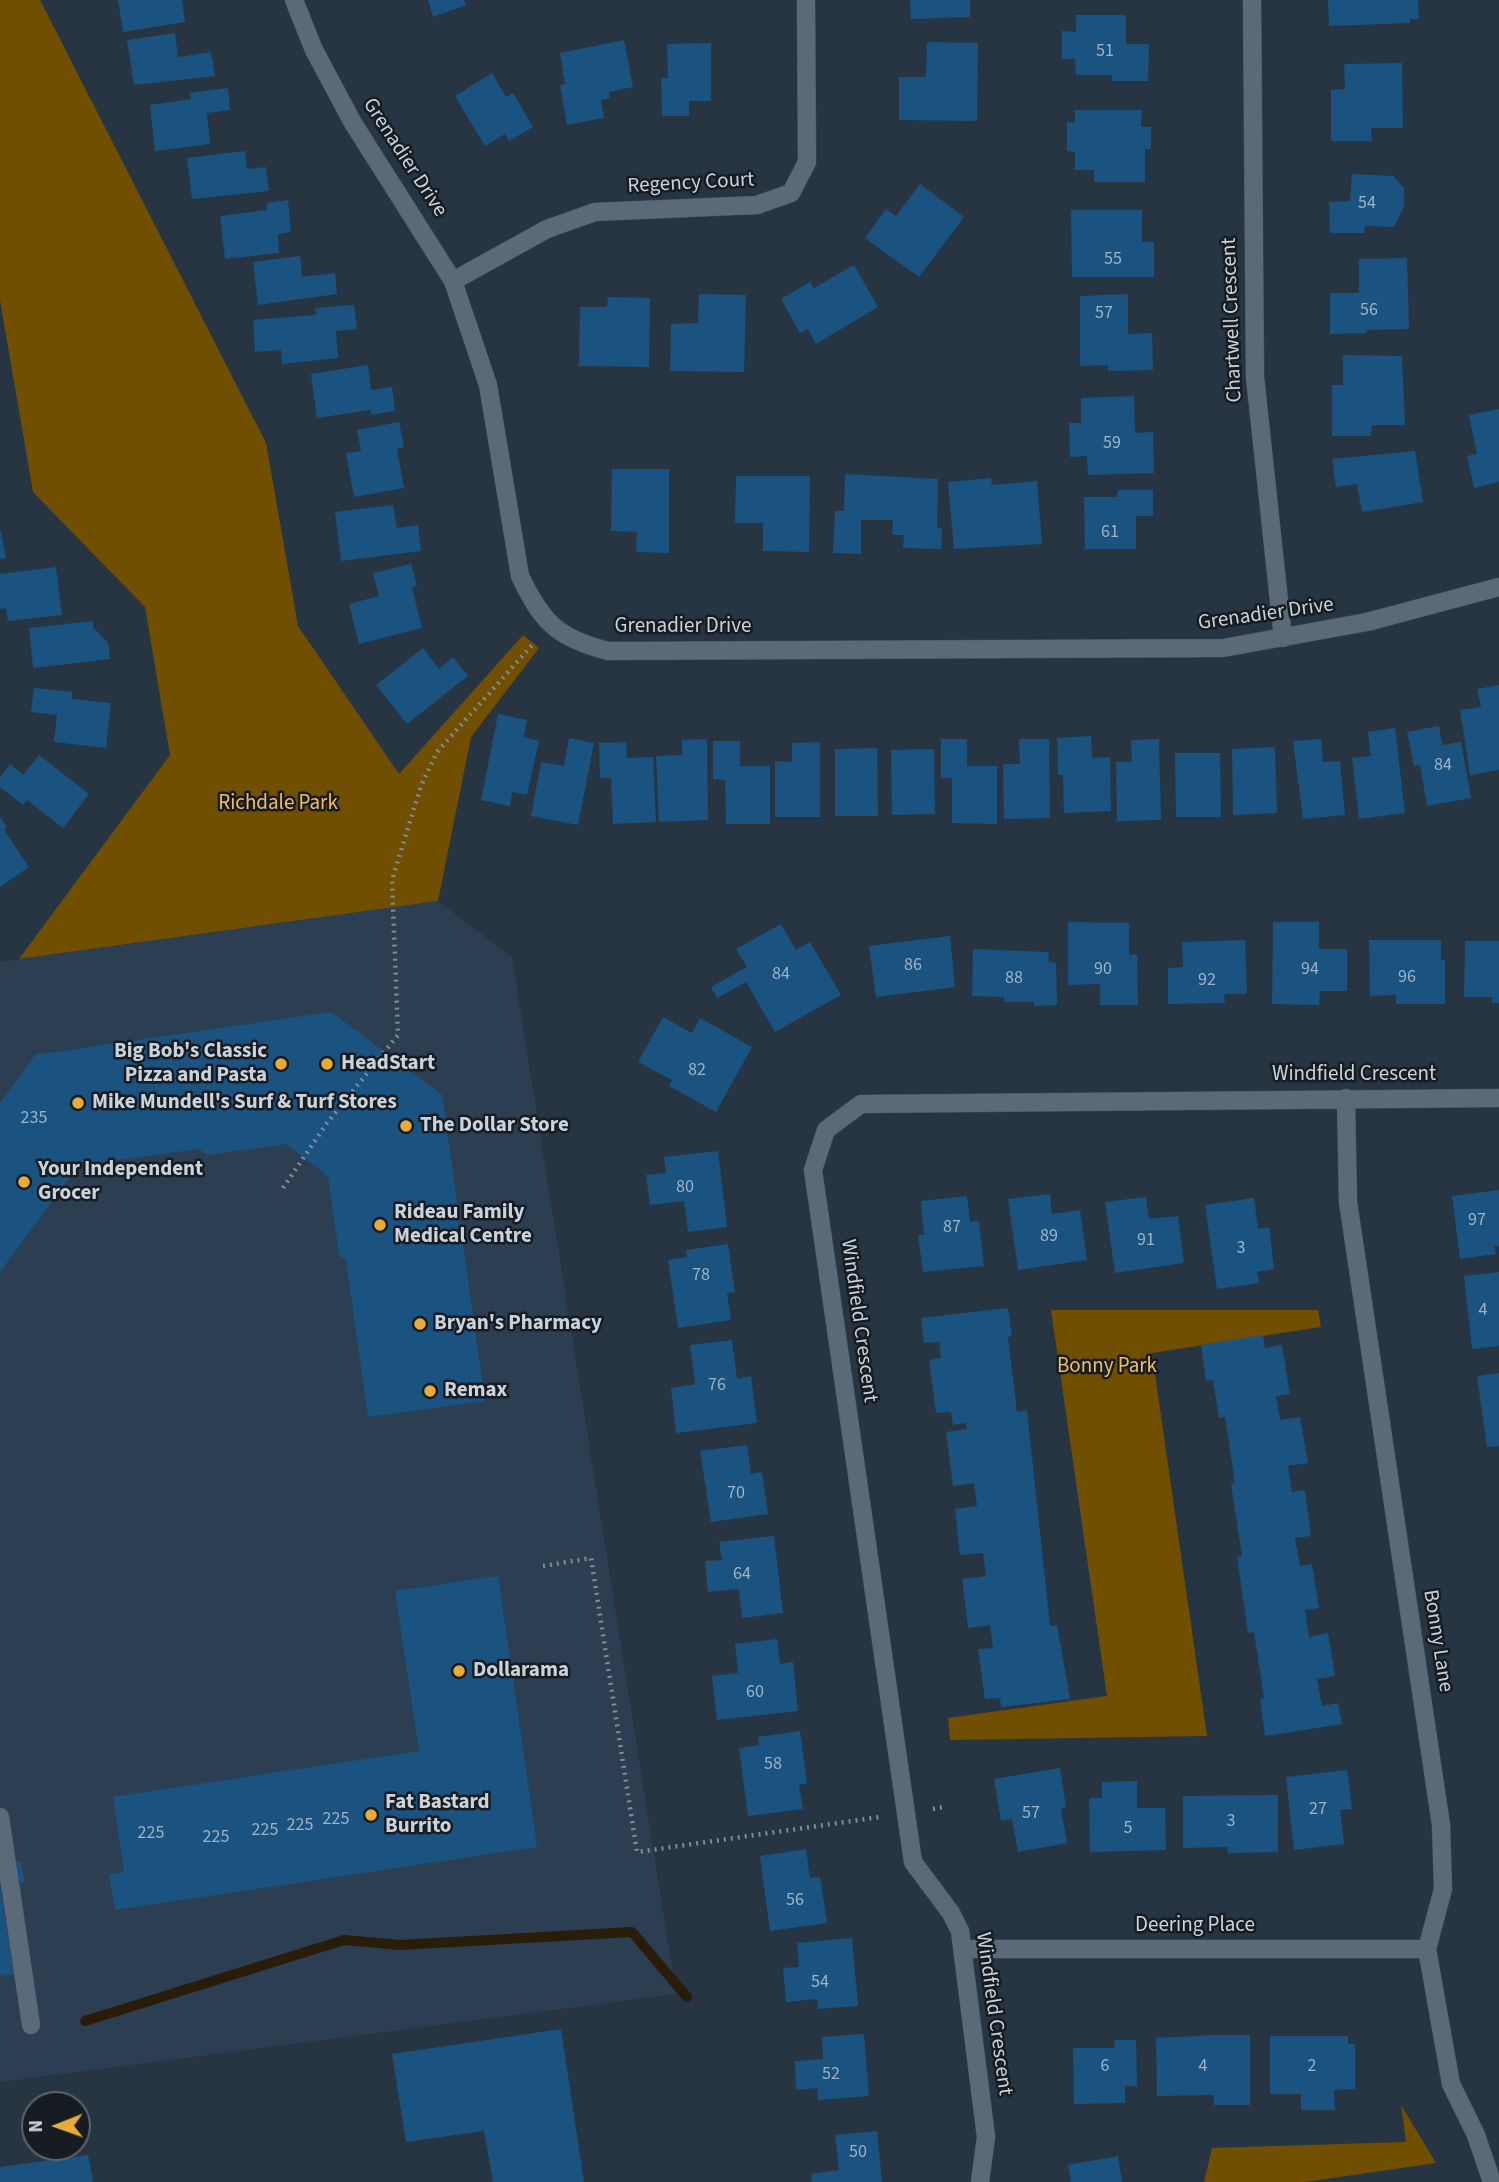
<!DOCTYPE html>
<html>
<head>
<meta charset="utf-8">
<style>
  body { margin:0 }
  #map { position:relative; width:1499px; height:2182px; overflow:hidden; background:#273543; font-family:"Source Sans 3",sans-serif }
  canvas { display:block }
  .north { position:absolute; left:21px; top:2091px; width:70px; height:70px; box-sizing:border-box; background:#161c22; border:2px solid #5e656c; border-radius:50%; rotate:269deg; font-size:19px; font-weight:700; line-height:28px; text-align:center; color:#cad3dc }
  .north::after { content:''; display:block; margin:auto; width:24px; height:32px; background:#e8ab37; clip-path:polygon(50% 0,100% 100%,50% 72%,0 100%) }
</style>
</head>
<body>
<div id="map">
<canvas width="1499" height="2182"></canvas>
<div class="north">N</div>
</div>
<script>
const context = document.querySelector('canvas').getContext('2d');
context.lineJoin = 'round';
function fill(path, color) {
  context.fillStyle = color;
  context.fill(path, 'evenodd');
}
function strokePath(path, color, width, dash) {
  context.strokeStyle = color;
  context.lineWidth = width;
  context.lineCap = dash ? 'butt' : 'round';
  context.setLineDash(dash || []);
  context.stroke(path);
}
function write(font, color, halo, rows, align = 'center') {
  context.font = font + ' "Source Sans 3",sans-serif';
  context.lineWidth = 5;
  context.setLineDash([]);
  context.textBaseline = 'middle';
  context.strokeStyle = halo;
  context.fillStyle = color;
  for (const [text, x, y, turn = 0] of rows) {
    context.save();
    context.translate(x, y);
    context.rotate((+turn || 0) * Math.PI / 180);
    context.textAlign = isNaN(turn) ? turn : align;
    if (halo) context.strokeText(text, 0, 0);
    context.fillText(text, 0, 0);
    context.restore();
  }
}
fill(new Path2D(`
  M 438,901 L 512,957 L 676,1994 L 0,2082 L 0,962 Z`), '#2c3f52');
fill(new Path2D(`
  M 0,0 L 40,0 L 266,443 L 298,626 L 399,774 L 523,635 L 539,648 L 471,737 L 438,901 L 19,959 L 170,755 L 145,607 L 33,492 L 0,300 Z
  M 1051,1310 L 1318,1310 L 1321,1327 L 1152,1353 L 1207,1736 L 950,1740 L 948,1718 L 1107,1696 Z
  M 1401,2105 L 1436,2163 L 1305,2182 L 1204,2182 L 1212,2148 L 1406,2142 Z`), '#714f00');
strokePath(new Path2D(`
  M 85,2021 L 344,1940 L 400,1945 L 632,1932 L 687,1997`), '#291d09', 10);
fill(new Path2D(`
  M 118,0 L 182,0 L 185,22 L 123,32 Z
  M 428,0 L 464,0 L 466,5 L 433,17 Z
  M 910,0 L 970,0 L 970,17 L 911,19 Z
  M 1328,0 L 1418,0 L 1419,19 L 1410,19 L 1410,23 L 1329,26 Z
  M 1076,15 L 1126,15 L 1126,44 L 1149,44 L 1148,81 L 1112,81 L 1112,75 L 1076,75 L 1075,59 L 1062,59 L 1062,31 L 1076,32 Z
  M 175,33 L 178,57 L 211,52 L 215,76 L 134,85 L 127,40 Z
  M 624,40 L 633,87 L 609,92 L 610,98 L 601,100 L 604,118 L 567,125 L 560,85 L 565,84 L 560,53 Z
  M 927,42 L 978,43 L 977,121 L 899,120 L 899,77 L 926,77 Z
  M 711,43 L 711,101 L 689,101 L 689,116 L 662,116 L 661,78 L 668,78 L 667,44 Z
  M 1402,63 L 1403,128 L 1371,128 L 1372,141 L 1331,141 L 1331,90 L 1345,89 L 1344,64 Z
  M 492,73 L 506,97 L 513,93 L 533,127 L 509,141 L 505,134 L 485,146 L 455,96 Z
  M 228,88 L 230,110 L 207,113 L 210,144 L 155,151 L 150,105 L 191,99 L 190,93 Z
  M 1075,110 L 1142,110 L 1141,127 L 1151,127 L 1151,149 L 1145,149 L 1145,182 L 1094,182 L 1094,170 L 1075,170 L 1075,152 L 1067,151 L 1067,122 L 1075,123 Z
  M 245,151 L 247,169 L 266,167 L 269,191 L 192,199 L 187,158 Z
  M 1352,174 L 1393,176 L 1404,188 L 1404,207 L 1394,227 L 1365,226 L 1364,233 L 1330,233 L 1329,202 L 1350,201 Z
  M 920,184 L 964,217 L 919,277 L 865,238 L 886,209 L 896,216 Z
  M 288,200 L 291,232 L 278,234 L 279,253 L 225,259 L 220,216 L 267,210 L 267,203 Z
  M 1071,210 L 1142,210 L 1142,242 L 1154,242 L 1154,277 L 1072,277 Z
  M 300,256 L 302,277 L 335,273 L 337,294 L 258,305 L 253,262 Z
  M 1407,258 L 1409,329 L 1366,330 L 1366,333 L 1330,334 L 1330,293 L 1359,293 L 1359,259 Z
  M 854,265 L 878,307 L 816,344 L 808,329 L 800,333 L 781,299 L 810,282 L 814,288 Z
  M 699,294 L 746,295 L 744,372 L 670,371 L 671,324 L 698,323 Z
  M 1128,294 L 1128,334 L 1152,333 L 1153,370 L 1108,371 L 1108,365 L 1080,366 L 1080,296 Z
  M 608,297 L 650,298 L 649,367 L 579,366 L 580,307 L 607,307 Z
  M 354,305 L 357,329 L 336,331 L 338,358 L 282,364 L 281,350 L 255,352 L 253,320 L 316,315 L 315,308 Z
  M 1343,355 L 1402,356 L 1405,425 L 1372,425 L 1371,436 L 1332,436 L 1332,385 L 1343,385 Z
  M 368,365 L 371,390 L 392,387 L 395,411 L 371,415 L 371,410 L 317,418 L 311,374 Z
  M 1134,396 L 1135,433 L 1153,432 L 1154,473 L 1088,475 L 1087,456 L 1070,457 L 1069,423 L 1081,423 L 1081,398 Z
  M 1499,409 L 1499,482 L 1474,488 L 1467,456 L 1477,454 L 1469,415 Z
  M 399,422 L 404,447 L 397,449 L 404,488 L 354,497 L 346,453 L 361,451 L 357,430 Z
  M 1415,451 L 1423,502 L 1362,512 L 1357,484 L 1336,487 L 1332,459 Z
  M 612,469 L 669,469 L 669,553 L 636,552 L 637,532 L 611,531 Z
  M 845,474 L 938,479 L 937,528 L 942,528 L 941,549 L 903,548 L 904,535 L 892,535 L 893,520 L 861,520 L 861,554 L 833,553 L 835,511 L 844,511 Z
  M 736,476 L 810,476 L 809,552 L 763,551 L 763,523 L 735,523 Z
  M 991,478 L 992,485 L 1037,481 L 1042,544 L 954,549 L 948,482 Z
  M 1118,490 L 1153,490 L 1153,516 L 1136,516 L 1136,549 L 1085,549 L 1084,497 L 1117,497 Z
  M 393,505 L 397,528 L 418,525 L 421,551 L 341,561 L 335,512 Z
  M 0,528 L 6,558 L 0,559 Z
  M 411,564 L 417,586 L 412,588 L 422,628 L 359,644 L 349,604 L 379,596 L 373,573 Z
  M 56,567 L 62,615 L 8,621 L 6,608 L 0,609 L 0,574 Z
  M 93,621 L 93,627 L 108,643 L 110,659 L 33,668 L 29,628 Z
  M 423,648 L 439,669 L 453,657 L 468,676 L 407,724 L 376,685 Z
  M 1499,685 L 1499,770 L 1470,775 L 1460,710 L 1481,707 L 1477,689 Z
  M 34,688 L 72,692 L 72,699 L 111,703 L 106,748 L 54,742 L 57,715 L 31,712 Z
  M 498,714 L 527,720 L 524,737 L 539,741 L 527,795 L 512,792 L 510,806 L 481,800 Z
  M 1439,726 L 1442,745 L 1461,742 L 1471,798 L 1427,806 L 1420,765 L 1414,766 L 1407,732 Z
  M 1395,728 L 1405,813 L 1359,819 L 1352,758 L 1371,756 L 1368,732 Z
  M 1091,736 L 1092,758 L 1110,757 L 1111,811 L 1064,813 L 1063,775 L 1058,775 L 1057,738 Z
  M 569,738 L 594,743 L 578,825 L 531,816 L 541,762 L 564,766 Z
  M 707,739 L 708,820 L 659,822 L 656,756 L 682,755 L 682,740 Z
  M 941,739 L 967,739 L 967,766 L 997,766 L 997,824 L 952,823 L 952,778 L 941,778 Z
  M 1019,739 L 1049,739 L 1050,818 L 1004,819 L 1003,764 L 1020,764 Z
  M 1159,739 L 1161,820 L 1117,821 L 1116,762 L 1132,762 L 1131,740 Z
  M 1321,739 L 1323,762 L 1340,761 L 1345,815 L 1303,819 L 1293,741 Z
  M 713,741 L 740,741 L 740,766 L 770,766 L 770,824 L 726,824 L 725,780 L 713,779 Z
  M 626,742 L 627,758 L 653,757 L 656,822 L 613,824 L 611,778 L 600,778 L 599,743 Z
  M 820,742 L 820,817 L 775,817 L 775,761 L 792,762 L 792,743 Z
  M 1275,747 L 1277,813 L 1233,815 L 1232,749 Z
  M 877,748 L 878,816 L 835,816 L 835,749 Z
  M 934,749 L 935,814 L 892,815 L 891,750 Z
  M 1175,753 L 1220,753 L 1221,817 L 1176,817 Z
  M 39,755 L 89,794 L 63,828 L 27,800 L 23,805 L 0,787 L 0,777 L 10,764 L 23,775 Z
  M 0,817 L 7,827 L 4,830 L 29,867 L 0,887 Z
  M 1068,922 L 1129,923 L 1129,955 L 1137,954 L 1138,1005 L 1100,1005 L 1100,984 L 1068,985 Z
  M 1273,922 L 1319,922 L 1319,949 L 1347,949 L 1347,991 L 1320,991 L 1319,1005 L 1272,1004 Z
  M 781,924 L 796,950 L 810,942 L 841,995 L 775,1032 L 746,982 L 717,998 L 711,987 L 747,967 L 736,949 Z
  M 950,936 L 955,987 L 876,997 L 869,946 Z
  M 1245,940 L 1247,994 L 1224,994 L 1225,1003 L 1168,1004 L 1168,968 L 1183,967 L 1182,942 Z
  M 1369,940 L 1441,940 L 1441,960 L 1445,960 L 1445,1004 L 1396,1004 L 1396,995 L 1370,996 Z
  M 1465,941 L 1499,941 L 1499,1003 L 1492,1003 L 1492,997 L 1464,997 Z
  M 973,949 L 1048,952 L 1049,962 L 1056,963 L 1057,1005 L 1034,1006 L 1034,1002 L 1004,1002 L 1004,997 L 972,996 Z
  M 331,1012 L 442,1095 L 485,1401 L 368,1417 L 346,1260 L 339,1255 L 328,1176 L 286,1144 L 207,1155 L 199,1149 L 79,1165 L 0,1272 L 0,1103 L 35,1055 Z
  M 663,1017 L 692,1033 L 700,1018 L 752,1047 L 716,1112 L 669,1086 L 672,1080 L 638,1062 Z
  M 718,1151 L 727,1227 L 688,1232 L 684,1201 L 650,1205 L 646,1175 L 666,1173 L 664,1157 Z
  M 1499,1190 L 1499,1246 L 1494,1246 L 1496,1254 L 1460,1259 L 1452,1196 Z
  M 1050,1194 L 1052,1214 L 1080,1210 L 1087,1260 L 1018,1270 L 1008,1199 Z
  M 967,1196 L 970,1222 L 979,1221 L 984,1266 L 923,1272 L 918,1235 L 924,1235 L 921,1201 Z
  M 1146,1197 L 1149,1219 L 1178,1216 L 1184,1263 L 1115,1273 L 1105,1202 Z
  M 1254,1198 L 1258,1229 L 1269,1227 L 1274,1269 L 1257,1272 L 1259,1283 L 1217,1289 L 1205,1205 Z
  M 728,1244 L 735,1292 L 727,1293 L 731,1320 L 678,1328 L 668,1260 L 687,1257 L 686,1250 Z
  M 1499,1272 L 1499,1346 L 1472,1349 L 1464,1276 Z
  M 1008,1308 L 1012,1336 L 1008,1337 L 1017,1412 L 1027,1411 L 1050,1626 L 1057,1625 L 1070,1699 L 1001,1707 L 1000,1698 L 985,1699 L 978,1649 L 993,1648 L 990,1625 L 968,1628 L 962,1579 L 986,1576 L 983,1553 L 960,1555 L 955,1509 L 977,1506 L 974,1483 L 953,1486 L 946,1432 L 967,1429 L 966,1423 L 953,1425 L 951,1412 L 936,1413 L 929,1360 L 941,1358 L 939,1342 L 924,1343 L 921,1318 Z
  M 1263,1335 L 1265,1348 L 1282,1345 L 1290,1394 L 1276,1396 L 1280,1420 L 1300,1417 L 1308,1463 L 1288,1466 L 1292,1492 L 1305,1490 L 1311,1536 L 1295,1538 L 1300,1566 L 1312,1564 L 1319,1608 L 1305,1610 L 1309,1637 L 1328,1633 L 1335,1676 L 1317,1679 L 1322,1706 L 1338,1703 L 1342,1724 L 1265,1736 L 1260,1699 L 1264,1698 L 1254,1632 L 1248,1633 L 1237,1557 L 1242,1556 L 1231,1484 L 1235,1483 L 1225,1417 L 1219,1418 L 1213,1380 L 1206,1381 L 1201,1345 Z
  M 732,1340 L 737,1379 L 751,1376 L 757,1423 L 676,1433 L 671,1388 L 695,1384 L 690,1345 Z
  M 1499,1373 L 1499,1446 L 1487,1447 L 1477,1376 Z
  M 747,1445 L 751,1474 L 762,1472 L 768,1514 L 711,1522 L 700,1451 Z
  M 774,1536 L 783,1613 L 742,1618 L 739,1589 L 708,1592 L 705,1561 L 722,1560 L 719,1542 Z
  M 498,1576 L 537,1847 L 115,1910 L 109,1874 L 124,1872 L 113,1797 L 419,1751 L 395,1591 Z
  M 777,1639 L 780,1664 L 793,1662 L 798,1711 L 717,1720 L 712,1676 L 738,1673 L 735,1644 Z
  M 800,1731 L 807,1783 L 799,1785 L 803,1809 L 748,1816 L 739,1748 L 759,1745 L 758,1737 Z
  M 1060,1768 L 1066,1807 L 1061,1809 L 1067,1843 L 1018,1852 L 1012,1819 L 1001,1821 L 994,1779 Z
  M 1347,1770 L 1352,1809 L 1340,1810 L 1344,1844 L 1294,1850 L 1286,1777 Z
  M 1137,1781 L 1137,1808 L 1165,1808 L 1166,1850 L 1090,1852 L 1089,1798 L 1102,1798 L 1102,1782 Z
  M 1278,1795 L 1278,1852 L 1228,1853 L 1227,1847 L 1183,1848 L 1183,1796 Z
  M 806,1849 L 810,1878 L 820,1877 L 827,1923 L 770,1931 L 760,1856 Z
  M 21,1861 L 25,1882 L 0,1885 L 0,1864 Z
  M 0,1887 L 14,1974 L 0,1976 Z
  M 852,1938 L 858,2006 L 818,2009 L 817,1999 L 786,2002 L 783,1968 L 799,1967 L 797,1943 Z
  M 561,2029 L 584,2182 L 493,2182 L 484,2131 L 406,2142 L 392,2054 Z
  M 864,2034 L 869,2096 L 818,2100 L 817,2088 L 796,2090 L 795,2061 L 823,2059 L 822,2037 Z
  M 1213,2035 L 1250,2035 L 1250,2105 L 1214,2105 L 1214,2095 L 1157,2096 L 1156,2038 Z
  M 1270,2036 L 1348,2036 L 1348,2044 L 1355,2044 L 1355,2089 L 1334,2090 L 1335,2110 L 1301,2110 L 1301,2094 L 1270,2094 Z
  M 1115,2040 L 1136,2040 L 1137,2086 L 1125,2086 L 1125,2103 L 1074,2104 L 1073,2048 L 1114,2048 Z
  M 877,2131 L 882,2182 L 812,2182 L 811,2174 L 839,2170 L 835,2135 Z
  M 88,2155 L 93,2182 L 0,2182 L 0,2167 Z
  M 1118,2156 L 1122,2182 L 1071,2182 L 1068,2165 Z`), '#1a5280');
const minor = new Path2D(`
  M 294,0 L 314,50 L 353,123 L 453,281 L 488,385 L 520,576 C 542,622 557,638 608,651 L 1223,648 L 1367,622 L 1499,587
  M 1252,0 L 1255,377 L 1283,638
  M 453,281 L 547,229 L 595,212 L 757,205 L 791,193 L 807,162 L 806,0
  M 1346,1098 L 1348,1202 L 1441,1825 L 1443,1889 L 1427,1949 L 1451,2084 L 1476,2135 L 1492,2182
  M 0,1817 L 31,2025
  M 963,1949 L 1427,1949
  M 980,2182 L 986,2137 L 960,1931 L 951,1913 L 913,1862 L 813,1170 L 826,1130 L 861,1104 L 1499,1098`);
strokePath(minor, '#43505b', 19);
strokePath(new Path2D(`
  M 283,1188 L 327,1123 L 398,1035 L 392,880 L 421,786 L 437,752 L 534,643
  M 543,1566 L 591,1558 L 637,1852 L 880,1817
  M 933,1809 L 944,1807`), '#808b97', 4.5, [2, 5]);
strokePath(minor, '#5a6a79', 18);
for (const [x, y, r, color] of [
  [281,1064,7,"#e8ab37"],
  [327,1064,7,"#e8ab37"],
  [78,1103,7,"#e8ab37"],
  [406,1126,7,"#e8ab37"],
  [24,1182,7,"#e8ab37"],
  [380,1225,7,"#e8ab37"],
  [420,1324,7,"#e8ab37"],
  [430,1391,7,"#e8ab37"],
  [459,1671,7,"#e8ab37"],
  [371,1815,7,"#e8ab37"]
]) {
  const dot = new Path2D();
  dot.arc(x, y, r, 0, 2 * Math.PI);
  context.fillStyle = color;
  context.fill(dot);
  strokePath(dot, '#161c22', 2.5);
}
write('18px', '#9eb3c5', null, [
  ["51",1105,52],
  ["54",1367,204],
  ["55",1113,260],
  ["56",1369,311],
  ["57",1104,314],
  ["59",1112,444],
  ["61",1110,533],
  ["84",1443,766],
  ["86",913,966],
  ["90",1103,970],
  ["94",1310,970],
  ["84",781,975],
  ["96",1407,978],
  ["88",1014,979],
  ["92",1207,981],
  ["82",697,1071],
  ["235",34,1119],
  ["80",685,1188],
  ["97",1477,1221],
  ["87",952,1228],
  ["89",1049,1237],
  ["91",1146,1241],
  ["3",1241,1249],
  ["78",701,1276],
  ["4",1483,1311],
  ["76",717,1386],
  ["70",736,1494],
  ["64",742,1575],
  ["60",755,1693],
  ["58",773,1765],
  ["27",1318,1810],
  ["57",1031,1814],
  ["225",336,1820],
  ["3",1231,1822],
  ["225",300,1826],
  ["5",1128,1829],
  ["225",265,1831],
  ["225",151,1834],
  ["225",216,1838],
  ["56",795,1901],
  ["54",820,1983],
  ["6",1105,2067],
  ["4",1203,2067],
  ["2",1312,2067],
  ["52",831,2075],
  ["50",858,2153]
]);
write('21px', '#cad3dc', '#161c22', [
  ["Grenadier Drive",404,158,57],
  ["Regency Court",691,184,-3],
  ["Chartwell Crescent",1233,320,-92],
  ["Grenadier Drive",1266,615,-8],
  ["Grenadier Drive",683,627],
  ["Windfield Crescent",1354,1075],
  ["Windfield Crescent",858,1321,82],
  ["Bonny Lane",1437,1641,81],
  ["Deering Place",1195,1926],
  ["Windfield Crescent",993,2014,82]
]);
write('21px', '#f3be61', '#161c22', [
  ["Richdale Park",278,804],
  ["Bonny Park",1107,1367]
]);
write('bold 21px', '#cad3dc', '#161c22', [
  ["Big Bob's Classic",267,1052,"right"],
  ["Pizza and Pasta",267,1076,"right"],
  ["HeadStart",341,1064],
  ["Mike Mundell's Surf & Turf Stores",92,1103],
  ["The Dollar Store",420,1126],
  ["Your Independent",38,1170],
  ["Grocer",38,1194],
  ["Rideau Family",394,1213],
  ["Medical Centre",394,1237],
  ["Bryan's Pharmacy",434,1324],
  ["Remax",444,1391],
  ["Dollarama",473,1671],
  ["Fat Bastard",385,1803],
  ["Burrito",385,1827]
], 'left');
</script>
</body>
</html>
